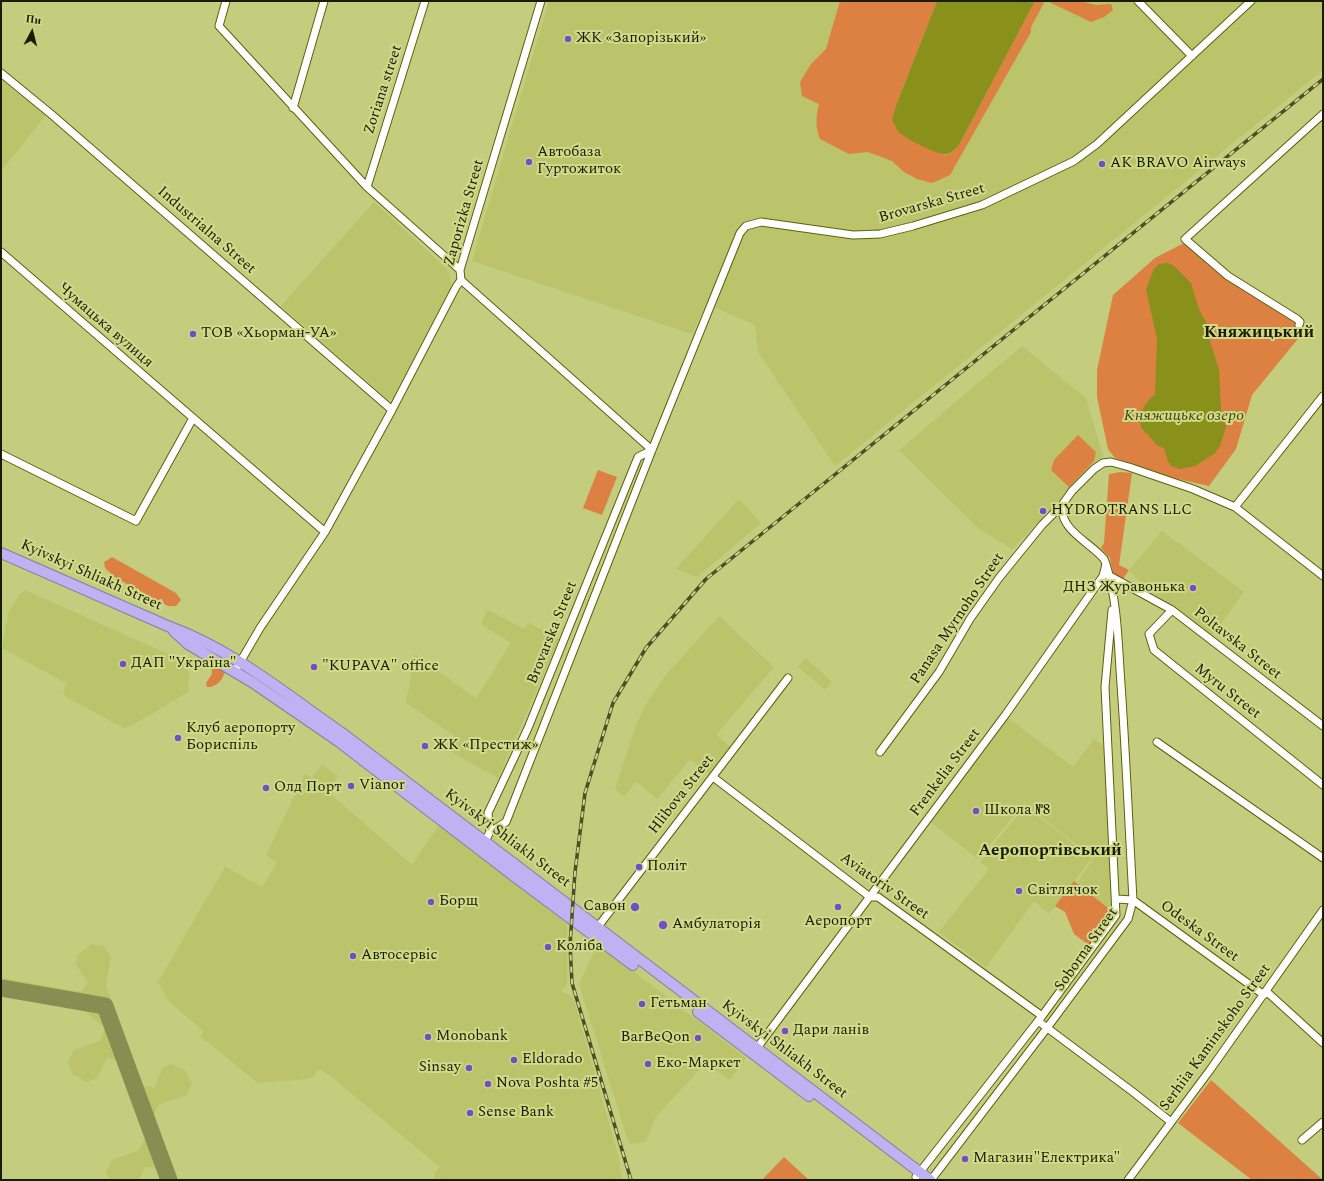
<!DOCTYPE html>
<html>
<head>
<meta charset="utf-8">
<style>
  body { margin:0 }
  #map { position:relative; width:1324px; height:1181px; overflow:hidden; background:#c4cc7e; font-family:Spectral,serif }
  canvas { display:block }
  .frame { position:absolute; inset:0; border:2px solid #1a1c00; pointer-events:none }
  .north { position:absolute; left:12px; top:12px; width:40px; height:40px; -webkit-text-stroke:3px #d1d98a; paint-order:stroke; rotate:7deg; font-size:11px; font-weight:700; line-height:16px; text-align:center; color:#1a1c00 }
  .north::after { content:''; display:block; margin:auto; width:14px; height:18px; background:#1a1c00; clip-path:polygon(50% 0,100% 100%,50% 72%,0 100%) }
</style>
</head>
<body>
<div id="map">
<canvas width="1324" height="1181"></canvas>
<div class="frame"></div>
<div class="north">Пн</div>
</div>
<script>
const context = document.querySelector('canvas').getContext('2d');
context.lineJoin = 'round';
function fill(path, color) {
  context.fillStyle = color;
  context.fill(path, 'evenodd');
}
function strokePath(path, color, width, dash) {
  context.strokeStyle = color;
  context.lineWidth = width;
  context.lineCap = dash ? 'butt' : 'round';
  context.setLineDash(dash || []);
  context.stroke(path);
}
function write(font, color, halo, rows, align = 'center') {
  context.font = font + ' Spectral,serif';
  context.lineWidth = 4;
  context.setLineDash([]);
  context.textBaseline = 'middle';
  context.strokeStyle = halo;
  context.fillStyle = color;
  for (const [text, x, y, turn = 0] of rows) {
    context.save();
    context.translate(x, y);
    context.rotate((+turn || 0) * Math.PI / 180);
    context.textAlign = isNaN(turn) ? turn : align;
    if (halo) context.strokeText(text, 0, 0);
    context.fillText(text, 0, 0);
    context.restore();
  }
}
fill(new Path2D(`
  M 549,1 L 1323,1 L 1323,70 L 835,466 L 758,352 L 755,325 L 714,307 L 705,306 L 692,334 L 472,261 Z
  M 1,80 L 46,115 L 1,171 Z
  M 374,202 L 449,271 L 451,286 L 393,398 L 389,400 L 281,306 Z
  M 1022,346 L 1086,398 L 1103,456 L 1012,549 L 978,528 L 899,450 Z
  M 739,499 L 761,523 L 697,577 L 676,569 Z
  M 1162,531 L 1244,592 L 1210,638 L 1142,584 L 1129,570 Z
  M 25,590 L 179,659 L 189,672 L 188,692 L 131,726 L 124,728 L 68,698 L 63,693 L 66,683 L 2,648 L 9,611 L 20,594 Z
  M 487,610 L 524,629 L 529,623 L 559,639 L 498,778 L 446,749 L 455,736 L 406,703 L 415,654 L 476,699 L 511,643 L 481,624 Z
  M 719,616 L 774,667 L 716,735 L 734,750 L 713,777 L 690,759 L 657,799 L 636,781 L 624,797 L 615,789 L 637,723 L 648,701 L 665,676 Z
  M 806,658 L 832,682 L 825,690 L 798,667 Z
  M 1008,718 L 1073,767 L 1094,739 L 1106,748 L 1113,912 L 1077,883 L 1094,858 L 1024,803 L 978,859 L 928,820 Z
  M 322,765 L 338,776 L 327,791 L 412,865 L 439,825 L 567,924 L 567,984 L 562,991 L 573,997 L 618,1155 L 622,1180 L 434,1180 L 435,1173 L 440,1167 L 328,1074 L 318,1069 L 314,1077 L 307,1079 L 258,1083 L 200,1036 L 204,1031 L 169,1002 L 158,982 L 225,867 L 262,887 L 277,863 L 266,855 L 305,774 L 312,778 Z
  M 1025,806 L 1092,858 L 1049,914 L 1034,901 L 986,967 L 939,932 L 989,869 L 980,862 Z
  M 91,944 L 104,946 L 111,957 L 106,986 L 142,1086 L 154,1088 L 163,1068 L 171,1064 L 185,1070 L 192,1083 L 186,1095 L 158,1105 L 153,1117 L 176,1180 L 162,1180 L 157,1168 L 145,1167 L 139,1180 L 110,1180 L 106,1172 L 112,1160 L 139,1150 L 146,1137 L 117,1061 L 107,1058 L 97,1078 L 87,1082 L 72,1074 L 68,1062 L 74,1050 L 100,1041 L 105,1028 L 80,1007 L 1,993 L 1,978 L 81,992 L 88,983 L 76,964 L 77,956 Z
  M 598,944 L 746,1058 L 730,1080 L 710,1067 L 701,1068 L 656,1116 L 646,1142 L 629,1144 L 579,984 Z`), '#bbc36b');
fill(new Path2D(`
  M 840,1 L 937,1 L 897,103 L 945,155 L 952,152 L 959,145 L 1035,1 L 1045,1 L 1031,27 L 1031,32 L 950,175 L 932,183 L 917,179 L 904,172 L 892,161 L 868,152 L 849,154 L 820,139 C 815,127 816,117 819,104 L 802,96 L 800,82 L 811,64 L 826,49 Z
  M 1047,1 L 1080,1 L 1096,5 L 1111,4 L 1113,10 L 1104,17 L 1091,22 Z
  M 1184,243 L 1223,277 L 1296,323 L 1294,330 L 1301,335 L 1252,395 L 1236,449 L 1209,486 L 1169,477 L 1115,458 L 1108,449 L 1097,397 L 1097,370 L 1113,295 L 1155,258 Z
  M 1078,435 L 1096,452 L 1094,461 L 1069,487 L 1051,470 L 1054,460 Z
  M 598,470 L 617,477 L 602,515 L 583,508 Z
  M 1120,472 L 1132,473 L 1119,565 L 1129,570 L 1123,579 L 1113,574 L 1110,558 L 1101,548 L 1104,543 L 1109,474 Z
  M 112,557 L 176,593 L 181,600 L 176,606 L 168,606 L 116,578 L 105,568 L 104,562 Z
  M 211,662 L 225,670 C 224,679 216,688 207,687 L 206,683 L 212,674 Z
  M 1074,881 L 1113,912 L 1089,945 L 1074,934 L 1065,912 L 1055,906 Z
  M 1211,1080 L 1323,1180 L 1252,1180 L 1178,1123 Z
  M 784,1157 L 809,1180 L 762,1180 Z`), '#dc8141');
fill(new Path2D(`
  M 937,1 L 1035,1 L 959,145 C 955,149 952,153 946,154 C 938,155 903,138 898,131 C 896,128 894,123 892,120 L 897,103 Z
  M 1167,263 L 1173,265 L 1191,283 L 1199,309 L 1209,328 L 1210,341 L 1219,370 L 1221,411 L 1226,427 L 1220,446 L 1214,454 L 1195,466 L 1180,469 L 1171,466 L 1168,461 L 1164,448 C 1156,446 1155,443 1150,437 C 1148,434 1145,433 1143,430 C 1135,416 1145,403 1155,394 L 1157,339 L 1146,289 L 1154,269 L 1159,264 Z`), '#89911a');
strokePath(new Path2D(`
  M 1,988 L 105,1006 L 169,1180`), '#888e52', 17);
const minor = new Path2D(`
  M 226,1 L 219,26 L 367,187 L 460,270
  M 541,1 L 460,270 L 461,280 L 652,450
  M 1138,1 L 1192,56
  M 1,73 L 51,114 L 392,410
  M 293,108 L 324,1
  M 367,187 L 425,1
  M 1,252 L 325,532
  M 1299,325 L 1300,322 L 1297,319 L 1228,276 L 1185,239 L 1323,114
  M 1,454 L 136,521 L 193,418
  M 1235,507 L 1323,396
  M 1110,576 L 1172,610 L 1323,726
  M 1172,610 L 1149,634 L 1154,650 L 1323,785
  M 235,671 L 260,628 L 325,532 L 392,410 L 456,287 L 461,280
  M 1157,742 L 1323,858
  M 880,752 L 939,672 L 970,619 L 999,578 L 1042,525 L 1062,505 L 1072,491 L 1094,469 L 1103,463 L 1111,462 L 1129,467 L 1193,489 L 1235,507 L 1323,576
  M 713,777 L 870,897 L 878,897 L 1042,1016
  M 490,832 L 488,813 L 528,728 L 638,457 L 652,450
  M 483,844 L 490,832 L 506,822 L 652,450 L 740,233 L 746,226 L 761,222 L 853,235 L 880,234 L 913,226 L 982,205 L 1074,161 L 1097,144 L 1251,1
  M 1116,899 L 1133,900 L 1264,995
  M 597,928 L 788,678
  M 1266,991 L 1323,1043
  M 1038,1021 L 1133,1092 L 1171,1122
  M 754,1052 L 1006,714 L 1103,576 L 1106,564 L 1104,559 C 1089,541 1060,531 1062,505
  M 1302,1140 L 1323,1122
  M 916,1177 L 1042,1016 L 1116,915 L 1105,687 L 1112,610
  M 931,1180 L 1047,1028 L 1128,919 L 1133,900 C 1129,828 1126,756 1121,684 C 1118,644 1118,603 1106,564
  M 1128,1180 L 1210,1070 L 1323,910`);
const highway = new Path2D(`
  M 1,553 L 170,627 C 233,650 287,695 342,733 L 930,1180
  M 174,631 L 188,644 L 252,682 L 338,741 L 518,879 L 633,965
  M 698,1012 L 809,1096`);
strokePath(minor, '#5d620a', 9);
strokePath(highway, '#857e9d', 12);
strokePath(minor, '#fff', 7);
strokePath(highway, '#bfb2f2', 10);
const rail = new Path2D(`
  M 631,1180 L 572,983 L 570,945 L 575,872 L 585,793 L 613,703 L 646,648 L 706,579 L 1323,79`);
strokePath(rail, '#4c4f25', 3.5);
strokePath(rail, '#d1d98a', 2, [6]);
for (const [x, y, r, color] of [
  [568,39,4,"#734ec7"],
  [529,162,4,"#734ec7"],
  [1102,164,4,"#734ec7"],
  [193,334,4,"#734ec7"],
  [1043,511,4,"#734ec7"],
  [1193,588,4,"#734ec7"],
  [123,664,4,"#734ec7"],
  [314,667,4,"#734ec7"],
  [178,738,4,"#734ec7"],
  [425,746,4,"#734ec7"],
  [351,786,4,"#734ec7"],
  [266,788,4,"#734ec7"],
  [976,811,4,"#734ec7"],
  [639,867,4,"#734ec7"],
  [1019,891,4,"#734ec7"],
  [431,902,4,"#734ec7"],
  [635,907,5,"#734ec7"],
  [838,907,4,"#734ec7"],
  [663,925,5,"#734ec7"],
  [548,947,4,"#734ec7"],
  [353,956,4,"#734ec7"],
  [642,1004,4,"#734ec7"],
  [785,1031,4,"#734ec7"],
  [428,1037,4,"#734ec7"],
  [698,1038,4,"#734ec7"],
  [514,1060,4,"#734ec7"],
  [648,1064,4,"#734ec7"],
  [469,1068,4,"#734ec7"],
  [488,1084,4,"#734ec7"],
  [470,1113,4,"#734ec7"],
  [965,1159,4,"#734ec7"]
]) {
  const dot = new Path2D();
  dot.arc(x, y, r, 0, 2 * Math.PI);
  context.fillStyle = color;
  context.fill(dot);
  strokePath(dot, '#d1d98a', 1.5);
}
write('15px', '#1a1c00', '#d1d98a', [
  ["ЖК «Запорізький»",576,39],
  ["Автобаза",537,153],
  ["Гуртожиток",537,170],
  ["АК BRAVO Airways",1110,164],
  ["ТОВ «Хьорман-УА»",201,334],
  ["HYDROTRANS LLC",1051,511],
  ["ДНЗ Журавонька",1185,588,"right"],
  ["ДАП \"Україна\"",131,664],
  ["\"KUPAVA\" office",322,667],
  ["Клуб аеропорту",186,729],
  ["Бориспіль",186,746],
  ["ЖК «Престиж»",433,746],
  ["Vianor",359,786],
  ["Олд Порт",274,788],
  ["Школа №8",984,811],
  ["Політ",647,867],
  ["Світлячок",1027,891],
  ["Борщ",439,902],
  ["Савон",626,907,"right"],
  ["Аеропорт",838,922,"center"],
  ["Амбулаторія",672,925],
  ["Коліба",556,947],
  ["Автосервіс",361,956],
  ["Гетьман",650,1004],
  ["Дари ланів",793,1031],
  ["Monobank",436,1037],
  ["BarBeQon",690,1038,"right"],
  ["Eldorado",522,1060],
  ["Еко-Маркет",656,1064],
  ["Sinsay",461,1068,"right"],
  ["Nova Poshta #5",496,1084],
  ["Sense Bank",478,1113],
  ["Магазин\"Електрика\"",973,1159]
], 'left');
write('15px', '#1a1c00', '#d1d98a', [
  ["Zoriana street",384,90,-72],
  ["Brovarska Street",932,204,-16],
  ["Zaporizka Street",465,213,-74],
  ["Industrialna Street",206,231,41],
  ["Чумацька вулиця",105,326,41],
  ["Kyivskyi Shliakh Street",91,576,24],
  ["Panasa Myrnoho Street",958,619,-56],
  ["Brovarska Street",553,633,-68],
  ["Poltavska Street",1237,644,38],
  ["Myru Street",1227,692,38],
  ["Frenkelia Street",946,773,-53],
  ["Hlibova Street",682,795,-52],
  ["Kyivskyi Shliakh Street",507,839,37],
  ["Aviatoriv Street",884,887,35],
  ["Odeska Street",1199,932,36],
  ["Soborna Street",1087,950,-55],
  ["Serhiia Kaminskoho Street",1216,1038,-54],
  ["Kyivskyi Shliakh Street",784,1050,37]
]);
write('italic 16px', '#414508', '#d1d98a', [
  ["Княжицьке озеро",1184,417]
]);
write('bold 17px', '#1a1c00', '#d1d98a', [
  ["Княжицький",1259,334],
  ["Аеропортівський",1050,852]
]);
</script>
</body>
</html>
